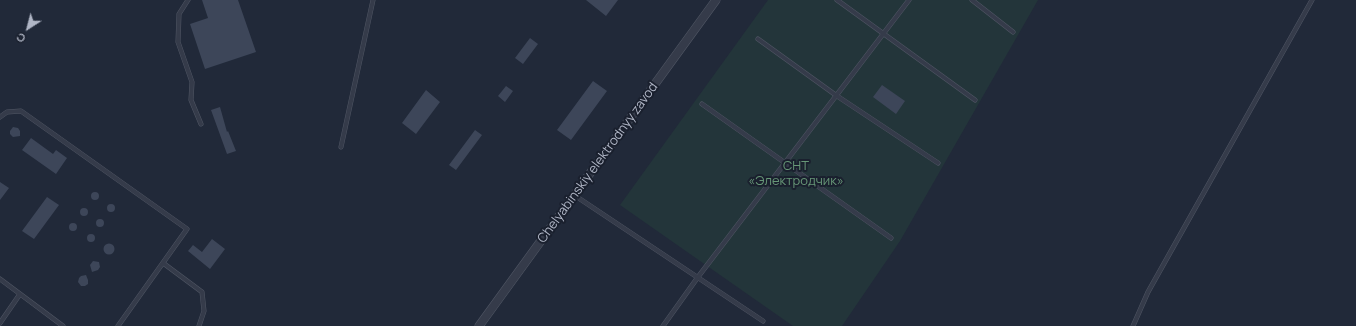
<!DOCTYPE html>
<html>
<head>
<meta charset="utf-8">
<style>
  body { margin:0 }
  #map { position:relative; width:1356px; height:326px; overflow:hidden; background:#212939; font-family:Manrope,sans-serif }
  canvas { display:block }
  .north { position:absolute; left:8px; top:8px; width:40px; height:40px; -webkit-text-stroke:3px #1a202e; paint-order:stroke; rotate:216deg; font-size:11px; font-weight:700; line-height:16px; text-align:center; color:#b0b6c6 }
  .north::after { content:''; display:block; margin:auto; width:14px; height:18px; background:#b0b6c6; clip-path:polygon(50% 0,100% 100%,50% 72%,0 100%) }
</style>
</head>
<body>
<div id="map">
<canvas width="1356" height="326"></canvas>
<div class="north">С</div>
</div>
<script>
const context = document.querySelector('canvas').getContext('2d');
context.lineJoin = 'round';
function fill(path, color) {
  context.fillStyle = color;
  context.fill(path, 'evenodd');
}
function strokePath(path, color, width, dash) {
  context.strokeStyle = color;
  context.lineWidth = width;
  context.lineCap = dash ? 'butt' : 'round';
  context.setLineDash(dash || []);
  context.stroke(path);
}
function write(font, color, halo, rows, align = 'center') {
  context.font = font + ' Manrope,sans-serif';
  context.lineWidth = 4;
  context.setLineDash([]);
  context.textBaseline = 'middle';
  context.strokeStyle = halo;
  context.fillStyle = color;
  for (const [text, x, y, turn = 0] of rows) {
    context.save();
    context.translate(x, y);
    context.rotate((+turn || 0) * Math.PI / 180);
    context.textAlign = isNaN(turn) ? turn : align;
    if (halo) context.strokeText(text, 0, 0);
    context.fillText(text, 0, 0);
    context.restore();
  }
}
fill(new Path2D(`
  M 768,0 L 1038,0 L 900,241 L 842,326 L 793,326 L 620,205 Z`), '#23353a');
fill(new Path2D(`
  M 202,0 L 238,0 L 256,52 L 205,69 L 190,24 L 208,18 Z
  M 586,0 L 618,0 L 606,16 Z
  M 530,38 L 538,44 L 523,64 L 515,58 Z
  M 593,81 L 607,91 L 571,140 L 557,130 Z
  M 882,85 L 905,101 L 896,114 L 873,97 Z
  M 506,86 L 513,91 L 505,102 L 498,96 Z
  M 426,90 L 440,102 L 416,134 L 402,123 Z
  M 220,107 L 227,132 L 228,131 L 236,151 L 227,154 L 211,110 Z
  M 13,127 L 18,128 L 20,131 L 20,136 L 13,137 L 10,134 L 10,131 Z
  M 475,130 L 482,135 L 456,170 L 449,165 Z
  M 31,138 L 53,154 L 56,150 L 67,158 L 56,174 L 22,150 Z
  M 0,182 L 9,188 L 0,200 Z
  M91 196a4 4 0 1 1 8 0a4 4 0 1 1-8 0Z
  M 47,197 L 59,205 L 34,239 L 22,231 Z
  M107 208a4 4 0 1 1 8 0a4 4 0 1 1-8 0Z
  M80 212a4 4 0 1 1 8 0a4 4 0 1 1-8 0Z
  M96 223a4 4 0 1 1 8 0a4 4 0 1 1-8 0Z
  M69 227a4 4 0 1 1 8 0a4 4 0 1 1-8 0Z
  M87 238a4 4 0 1 1 8 0a4 4 0 1 1-8 0Z
  M 212,239 L 225,249 L 210,269 L 188,251 L 193,245 L 202,252 Z
  M103.5 249a5.5 5.5 0 1 1 11 0a5.5 5.5 0 1 1-11 0Z
  M 93,261 L 99,262 L 100,267 L 98,270 L 92,272 L 90,265 Z
  M 86,275 L 88,280 L 88,284 L 85,286 L 81,286 L 78,282 L 79,278 L 81,276 Z`), '#3d4659');
const lane = new Path2D(`
  M 188,0 L 179,14 L 178,42 L 192,82 L 191,100 L 201,124
  M 837,0 L 975,100
  M 972,0 L 1013,32
  M 758,39 L 837,96 L 938,163
  M 702,104 L 891,238
  M 0,117 L 7,112 L 21,111 L 187,229 L 118,326
  M 341,147 L 373,0
  M 574,195 L 763,321
  M 163,263 L 202,292 L 204,311 L 199,326
  M 0,279 L 63,326
  M 0,323 L 20,294
  M 663,326 L 698,277 L 909,0
  M 1133,326 L 1148,292 L 1312,0`);
const street = new Path2D(`
  M 479,326 L 716,0`);
strokePath(lane, '#505664', 5);
strokePath(street, '#505664', 9);
strokePath(lane, '#353b4a', 4);
strokePath(street, '#353b4a', 8);
write('13px', '#b0b6c6', '#1a202e', [
  ["Chelyabinskiy elektrodnyy zavod",598,163,-54]
]);
write('13px', '#679777', '#1a202e', [
  ["СНТ",796,166],
  ["«Электродчик»",796,181]
]);
</script>
</body>
</html>
